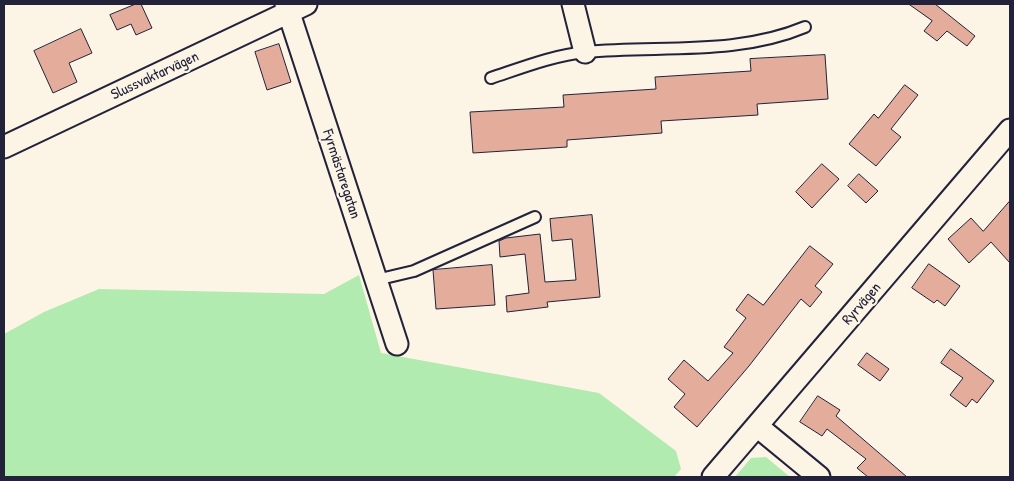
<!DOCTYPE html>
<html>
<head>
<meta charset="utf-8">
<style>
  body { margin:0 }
  #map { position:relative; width:1014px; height:481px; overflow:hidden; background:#fcf5e5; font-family:"Patrick Hand",sans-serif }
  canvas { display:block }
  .frame { position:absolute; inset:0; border:5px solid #22223b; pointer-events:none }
</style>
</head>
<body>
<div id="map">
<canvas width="1014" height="481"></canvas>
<div class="frame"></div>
</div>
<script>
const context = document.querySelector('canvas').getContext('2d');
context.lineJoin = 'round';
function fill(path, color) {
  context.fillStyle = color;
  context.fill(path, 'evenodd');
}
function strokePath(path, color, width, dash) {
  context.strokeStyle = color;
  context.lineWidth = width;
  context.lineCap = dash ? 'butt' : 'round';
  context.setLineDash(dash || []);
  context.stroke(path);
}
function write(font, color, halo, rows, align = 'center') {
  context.font = font + ' "Patrick Hand",sans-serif';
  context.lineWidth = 4.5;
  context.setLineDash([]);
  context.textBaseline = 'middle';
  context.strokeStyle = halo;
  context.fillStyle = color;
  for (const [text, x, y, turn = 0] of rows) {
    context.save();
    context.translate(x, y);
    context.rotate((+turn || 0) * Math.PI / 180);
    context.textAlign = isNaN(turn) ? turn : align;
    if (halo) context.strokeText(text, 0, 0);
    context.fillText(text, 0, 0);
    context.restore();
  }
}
fill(new Path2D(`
  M 359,275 L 381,353 L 599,393 L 676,451 L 681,469 L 674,477 L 4,477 L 4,334 L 44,312 L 99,289 L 324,294 Z
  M 766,457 L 790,477 L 735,477 L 751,458 Z`), '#b1ebaf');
const building = new Path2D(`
  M 136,4 L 141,4 L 152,28 L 136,35 L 131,24 L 117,30 L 110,15 Z
  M 909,4 L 935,4 L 975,36 L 967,46 L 947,31 L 937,41 L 924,31 L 932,21 Z
  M 81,29 L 92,53 L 69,63 L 77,82 L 53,93 L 34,51 Z
  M 279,44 L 291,82 L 267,90 L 255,52 Z
  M 825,55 L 828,99 L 757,104 L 758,115 L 661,121 L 662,133 L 567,140 L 567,147 L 473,153 L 470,112 L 564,107 L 563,95 L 656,89 L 655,77 L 751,71 L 750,59 Z
  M 905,85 L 918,95 L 891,129 L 901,137 L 876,166 L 849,144 L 874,114 L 878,118 Z
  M 822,164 L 839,179 L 812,208 L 796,192 Z
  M 859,174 L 878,191 L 866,203 L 848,186 Z
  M 1010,201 L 1010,263 L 991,242 L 969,263 L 948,239 L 971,218 L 983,231 Z
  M 592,215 L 600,297 L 547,302 L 548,307 L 507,312 L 506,296 L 529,293 L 525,254 L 500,257 L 499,241 L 506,238 L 540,234 L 545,282 L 576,280 L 572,239 L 552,241 L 550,219 Z
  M 810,246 L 833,264 L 815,286 L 822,292 L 810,307 L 801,299 L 749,366 L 697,427 L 674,407 L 685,394 L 668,379 L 684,360 L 708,381 L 733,353 L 724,347 L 746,318 L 736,310 L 748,294 L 763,305 Z
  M 929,264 L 960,286 L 945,306 L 937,300 L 934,303 L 912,288 Z
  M 492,265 L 495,305 L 436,309 L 433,270 Z
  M 951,349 L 994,381 L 977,403 L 972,399 L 966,407 L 950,395 L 963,378 L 941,363 Z
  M 867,353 L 889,369 L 880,381 L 858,365 Z
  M 818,396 L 840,410 L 836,416 L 907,477 L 868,477 L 857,468 L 866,459 L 827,429 L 822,436 L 800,422 Z`);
fill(building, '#e3ac9b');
strokePath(building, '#22223b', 1);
const lane = new Path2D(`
  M 491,78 C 521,68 554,55 586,52 C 659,45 736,56 805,27
  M 376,280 L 414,271 L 535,217`);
const street = new Path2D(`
  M 286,4 L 397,344
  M 573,4 L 585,52
  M 4,147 L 306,4
  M 757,426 L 819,477
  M 713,477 L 1010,130`);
strokePath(lane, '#22223b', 14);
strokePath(street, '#22223b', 25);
strokePath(lane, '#fcf5e5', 10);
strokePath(street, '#fcf5e5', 21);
write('15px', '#22223b', '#fcf5e5', [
  ["Slussvaktarvägen",155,76,-25],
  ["Fyrmästaregatan",341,174,72],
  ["Ryrvägen",862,304,-49]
]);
</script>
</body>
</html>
